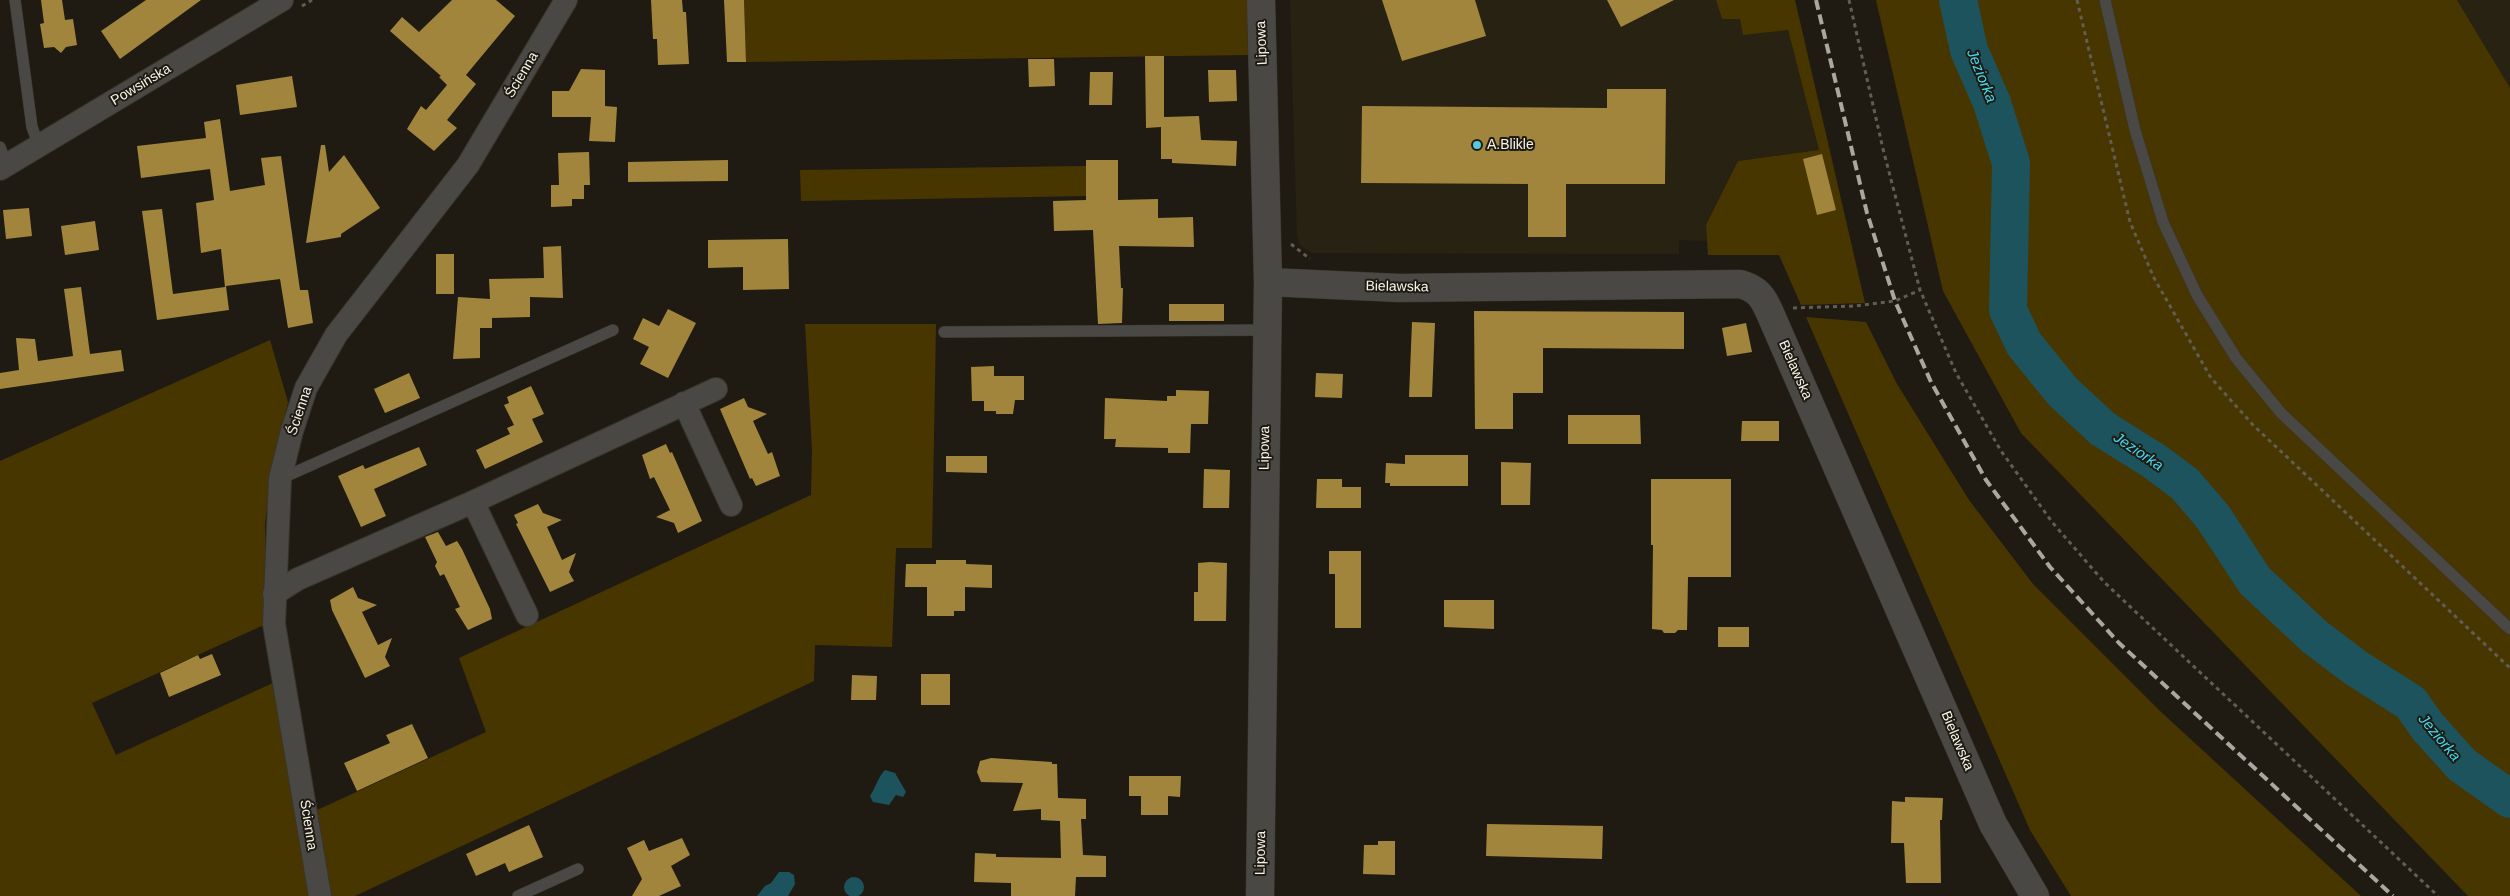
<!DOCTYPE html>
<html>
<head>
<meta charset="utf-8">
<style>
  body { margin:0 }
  canvas { display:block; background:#1f1b12 }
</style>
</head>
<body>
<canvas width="2510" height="896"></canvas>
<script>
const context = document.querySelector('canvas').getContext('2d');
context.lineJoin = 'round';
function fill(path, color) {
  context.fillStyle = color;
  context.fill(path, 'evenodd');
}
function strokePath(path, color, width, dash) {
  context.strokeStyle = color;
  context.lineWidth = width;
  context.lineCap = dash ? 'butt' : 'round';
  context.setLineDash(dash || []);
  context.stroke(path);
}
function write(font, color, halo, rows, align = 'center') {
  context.font = font + ' Helvetica,sans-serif';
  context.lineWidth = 4;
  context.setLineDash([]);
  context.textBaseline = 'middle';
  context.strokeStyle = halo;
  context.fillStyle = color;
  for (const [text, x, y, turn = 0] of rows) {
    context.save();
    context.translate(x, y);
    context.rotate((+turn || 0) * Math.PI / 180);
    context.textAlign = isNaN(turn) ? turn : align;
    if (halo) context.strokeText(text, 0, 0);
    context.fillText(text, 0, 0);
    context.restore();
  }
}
fill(new Path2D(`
  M 1290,0 L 1716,0 L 1722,19 L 1740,18 L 1743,35 L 1788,30 L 1819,150 L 1738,161 L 1706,225 L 1707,241 L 1679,240 L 1679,254 L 1312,253 L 1300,245 L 1297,236 Z
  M 2457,0 L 2510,0 L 2510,88 Z`), '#282212');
fill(new Path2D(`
  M 744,0 L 1247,0 L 1248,55 L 746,62 Z
  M 1716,0 L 1795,0 L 1865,303 L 1801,305 L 1779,255 L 1708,255 L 1706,225 L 1738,161 L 1819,150 L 1788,30 L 1743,35 L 1740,19 L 1722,19 Z
  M 1876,0 L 2457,0 L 2510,88 L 2510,896 L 2468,896 L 2021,433 L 1943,291 Z
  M 1086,166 L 1087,196 L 801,201 L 800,170 Z
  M 1806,317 L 1866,322 L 1897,384 L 1969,500 L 2033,584 L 2160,711 L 2361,896 L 2071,896 L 2030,830 Z
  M 805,324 L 936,324 L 932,548 L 896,548 L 892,647 L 815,645 L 814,681 L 355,896 L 328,896 L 313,812 L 486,732 L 459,658 L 811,495 L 812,450 Z
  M 270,340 L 288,402 L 272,469 L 265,523 L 266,624 L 92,703 L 116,755 L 275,682 L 311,896 L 0,896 L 0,461 Z`), '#483600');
fill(new Path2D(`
  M 885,770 L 895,773 L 906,792 L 903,797 L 896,795 L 889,805 L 873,802 L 870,796 C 876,787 878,777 885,770 Z
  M 779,872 L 789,872 L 794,875 L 795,884 L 788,896 L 757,896 L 765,886 L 771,883 Z
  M844 887a10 10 0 1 1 20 0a10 10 0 1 1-20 0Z`), '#1c535d');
strokePath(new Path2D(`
  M 1958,0 L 1969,50 L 1992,103 L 2011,163 L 2008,310 L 2024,344 L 2063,392 L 2103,429 L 2154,461 L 2185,484 L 2213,517 L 2255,581 L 2315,637 L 2356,668 L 2411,703 L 2427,726 L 2462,765 L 2510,799`), '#1c535d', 38);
fill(new Path2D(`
  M 41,0 L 62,0 L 65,20 L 73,19 L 77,45 L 66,47 L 61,53 L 54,47 L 44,48 L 40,24 L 44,23 Z
  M 146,0 L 201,0 L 120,59 L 101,31 Z
  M 452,0 L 496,0 L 515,16 L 466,75 L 476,84 L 447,120 L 457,128 L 434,151 L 407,129 L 421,106 L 426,110 L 447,85 L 439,77 L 441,76 L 390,31 L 402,17 L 419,32 Z
  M 651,0 L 682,0 L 683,12 L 686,12 L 689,64 L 658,65 L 657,39 L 653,39 Z
  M 724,0 L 744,0 L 746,62 L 727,62 Z
  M 1382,0 L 1475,0 L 1486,36 L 1402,61 Z
  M 1607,0 L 1674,0 L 1621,27 Z
  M 1145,56 L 1164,56 L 1164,117 L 1199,116 L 1201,140 L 1237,141 L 1236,166 L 1172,163 L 1172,159 L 1161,159 L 1161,127 L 1146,128 Z
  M 1028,59 L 1054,59 L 1055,86 L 1029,87 Z
  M 581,69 L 605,70 L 605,106 L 617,107 L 615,142 L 589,141 L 591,117 L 552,117 L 552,91 L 569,91 Z
  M 1208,70 L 1236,70 L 1237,101 L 1209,102 Z
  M 1090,72 L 1113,72 L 1112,105 L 1089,105 Z
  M 292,76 L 297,107 L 240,115 L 236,85 Z
  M 1607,89 L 1666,89 L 1665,184 L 1566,184 L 1566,237 L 1528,237 L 1528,184 L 1361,183 L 1362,106 L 1607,108 Z
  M 220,119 L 230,191 L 265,185 L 261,158 L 281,156 L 300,290 L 308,290 L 313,323 L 288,328 L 280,279 L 226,286 L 229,310 L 157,320 L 142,211 L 162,209 L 173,294 L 225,287 L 221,249 L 201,253 L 196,203 L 214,200 L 210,169 L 141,178 L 137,146 L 206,138 L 204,122 Z
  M 321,145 L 325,145 L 329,172 L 344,155 L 380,208 L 341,234 L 341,237 L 306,243 Z
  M 589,152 L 590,185 L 584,185 L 584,199 L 572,199 L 572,206 L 551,207 L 551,185 L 559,185 L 558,153 Z
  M 1822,154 L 1836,210 L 1817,215 L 1803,159 Z
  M 728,160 L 728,181 L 628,182 L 628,162 Z
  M 1086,160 L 1118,160 L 1118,200 L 1158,199 L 1158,218 L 1193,217 L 1194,247 L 1119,246 L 1121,288 L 1123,288 L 1122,323 L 1098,324 L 1093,230 L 1054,231 L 1053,201 L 1086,200 Z
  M 29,208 L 32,236 L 6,239 L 3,210 Z
  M 95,221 L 99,250 L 65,255 L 61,226 Z
  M 788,239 L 789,289 L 743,290 L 743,267 L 708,268 L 708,240 Z
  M 561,246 L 563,298 L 530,297 L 530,317 L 492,318 L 492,328 L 480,328 L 480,358 L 453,359 L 458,297 L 490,299 L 489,279 L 544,278 L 543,247 Z
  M 436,254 L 454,254 L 454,294 L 436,294 Z
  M 81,287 L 90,354 L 121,350 L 124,371 L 0,389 L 0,373 L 19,370 L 16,338 L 35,339 L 38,361 L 73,356 L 64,289 Z
  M 1169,304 L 1224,304 L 1224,321 L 1169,321 Z
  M 668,309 L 696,323 L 668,378 L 640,364 L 649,347 L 633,339 L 643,318 L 659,326 Z
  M 1474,311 L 1684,312 L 1684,349 L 1543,348 L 1543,393 L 1513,393 L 1513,429 L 1475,429 Z
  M 1412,322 L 1435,323 L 1432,397 L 1409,397 Z
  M 1746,323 L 1752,352 L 1727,356 L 1722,328 Z
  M 994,366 L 994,376 L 1024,376 L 1024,400 L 1015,400 L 1013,414 L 996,414 L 996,411 L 984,411 L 984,401 L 972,401 L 971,367 Z
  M 409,373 L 420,398 L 385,413 L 374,389 Z
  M 1316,373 L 1343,374 L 1342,398 L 1315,397 Z
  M 531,386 L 544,414 L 532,419 L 543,442 L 485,469 L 476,450 L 510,434 L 507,428 L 514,425 L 504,405 L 509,403 L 507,397 Z
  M 1176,390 L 1209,391 L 1208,424 L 1191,424 L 1190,453 L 1168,453 L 1168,448 L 1115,447 L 1116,439 L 1104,439 L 1105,398 L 1167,401 L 1167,396 L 1176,396 Z
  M 744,398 L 748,407 L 767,414 L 753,421 L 768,454 L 772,452 L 780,476 L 756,486 L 752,478 L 750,479 L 720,409 Z
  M 1568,415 L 1640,415 L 1641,444 L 1568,444 Z
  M 1742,421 L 1779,421 L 1779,441 L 1741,441 Z
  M 666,444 L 670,453 L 672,452 L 702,521 L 678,533 L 674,523 L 656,517 L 670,510 L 654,477 L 650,479 L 642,455 Z
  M 419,447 L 427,465 L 374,489 L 386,516 L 361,527 L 338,476 L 363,465 L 365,469 Z
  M 1405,455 L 1468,455 L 1468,486 L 1390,486 L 1390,483 L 1385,483 L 1386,463 L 1405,464 Z
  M 946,456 L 987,456 L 987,473 L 946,472 Z
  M 1501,462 L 1531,463 L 1530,505 L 1501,505 Z
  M 1204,469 L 1230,470 L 1229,508 L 1203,508 Z
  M 1317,479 L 1342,479 L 1342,487 L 1361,487 L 1361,508 L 1316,508 Z
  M 1651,479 L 1731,479 L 1731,577 L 1688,577 L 1687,630 L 1678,630 L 1675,633 L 1664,633 L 1662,630 L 1652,629 L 1653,545 L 1651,545 Z
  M 538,504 L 543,513 L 562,520 L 547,527 L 562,560 L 576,553 L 569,572 L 574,581 L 550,592 L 516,524 L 518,523 L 514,515 Z
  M 438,532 L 446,546 L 457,541 L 462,549 L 490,609 L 492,619 L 468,630 L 455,609 L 460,607 L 444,574 L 440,576 L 435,566 L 437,562 L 425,537 Z
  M 1329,551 L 1361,551 L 1361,628 L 1335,628 L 1335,574 L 1329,574 Z
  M 936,560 L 966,560 L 966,564 L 992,565 L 992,588 L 965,587 L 965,611 L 954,611 L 954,616 L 927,616 L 927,587 L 905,587 L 906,564 L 936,564 Z
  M 1210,562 L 1227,563 L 1226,621 L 1194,621 L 1194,592 L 1198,592 L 1198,563 Z
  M 353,587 L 358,598 L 377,605 L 362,612 L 378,645 L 392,638 L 385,657 L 390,666 L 365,678 L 332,610 L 330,600 Z
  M 1444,600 L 1494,600 L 1494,629 L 1444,627 Z
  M 1718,627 L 1749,627 L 1749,647 L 1718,647 Z
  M 212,654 L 221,675 L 169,697 L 160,673 L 198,655 L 200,659 Z
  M 921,674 L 950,674 L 950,705 L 921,705 Z
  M 852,675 L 877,676 L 876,700 L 851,700 Z
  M 412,724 L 428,758 L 357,791 L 344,763 L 390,743 L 386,735 Z
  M 991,758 L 1052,762 L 1052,764 L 1057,764 L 1058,798 L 1086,799 L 1086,819 L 1081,819 L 1083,855 L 1106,856 L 1106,877 L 1076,877 L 1075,896 L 1011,896 L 1011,883 L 974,882 L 975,853 L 996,854 L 996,857 L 1061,858 L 1060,821 L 1041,820 L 1041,809 L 1013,811 L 1023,783 L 981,782 L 977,772 L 980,761 Z
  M 1129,776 L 1181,776 L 1180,797 L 1168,796 L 1168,815 L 1141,815 L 1141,796 L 1129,796 Z
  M 1905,797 L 1943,798 L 1942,820 L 1940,820 L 1941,883 L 1906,883 L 1904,843 L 1891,843 L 1892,801 L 1905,802 Z
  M 1487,824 L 1603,826 L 1602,859 L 1486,856 Z
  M 529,825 L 543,857 L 509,872 L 505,863 L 476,876 L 466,854 Z
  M 682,838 L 690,855 L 671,866 L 681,886 L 659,896 L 632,896 L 642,879 L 627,848 L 644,840 L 649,851 Z
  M 1378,841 L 1395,841 L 1395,875 L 1363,874 L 1364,845 L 1378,845 Z`), '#a1853c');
const service = new Path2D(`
  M 15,0 L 32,127 L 39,146
  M 2105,0 L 2135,130 L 2163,222 L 2197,295 L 2236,358 L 2281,413 L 2510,629
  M 0,147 L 7,165
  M 944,332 L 1267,330
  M 280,479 L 613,330
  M 518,896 L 578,869`);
const minor = new Path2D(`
  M 0,169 L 282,0
  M 684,403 L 731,505
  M 473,502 L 527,615
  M 274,594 L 298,579 L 473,502 L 716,389
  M 320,896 L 274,624 L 280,479 L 292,431 L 306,388 L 336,335 L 468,165 L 566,0`);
const tertiary = new Path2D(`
  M 1268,282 L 1399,288 L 1740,284 C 1758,289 1763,297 1770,313 L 1993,824 L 2035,896
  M 1260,896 L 1268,282 L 1261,0`);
strokePath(service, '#39352c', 12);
strokePath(minor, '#39352c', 24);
strokePath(tertiary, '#39352c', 29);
strokePath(new Path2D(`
  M 1849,0 L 1883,149 L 1920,290 L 1956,373 L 2001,451 L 2052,522 L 2104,582 L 2438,896
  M 2077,0 L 2130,222 L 2154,278 L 2211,378 L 2253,425 L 2510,668
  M 302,6 L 312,0
  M 1291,244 L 1310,259
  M 1793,308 L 1855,306 L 1895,301 L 1920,290`), '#615d55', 3, [4, 4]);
strokePath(service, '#4a4844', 11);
strokePath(minor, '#4a4844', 22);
strokePath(tertiary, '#4a4844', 28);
strokePath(new Path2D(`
  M 1816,0 L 1867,213 L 1895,301 L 1931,382 L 1986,480 L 2050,567 L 2119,643 L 2393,896`), '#a9a79f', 4, [10, 5]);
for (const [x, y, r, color] of [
  [1477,145,5,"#56c9e0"]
]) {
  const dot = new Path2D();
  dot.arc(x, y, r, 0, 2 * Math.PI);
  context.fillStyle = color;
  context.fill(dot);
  strokePath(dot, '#1f1b12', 2);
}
write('14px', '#f6f4ed', '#1f1b12', [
  ["Lipowa",1262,43,-92],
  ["Ścienna",522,75,-59],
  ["Powsińska",141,85,-31],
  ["Bielawska",1397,287,1],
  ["Bielawska",1795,370,66],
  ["Ścienna",300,411,-71],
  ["Lipowa",1265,448,-89],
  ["Bielawska",1957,741,67],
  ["Ścienna",308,825,81],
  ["Lipowa",1261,853,-89]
]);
write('14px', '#f6f4ed', '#1f1b12', [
  ["A.Blikle",1487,145]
], 'left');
write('italic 15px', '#42d9f5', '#1f1b12', [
  ["Jeziorka",1981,76,68],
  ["Jeziorka",2138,452,34],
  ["Jeziorka",2439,738,50]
]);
</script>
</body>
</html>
